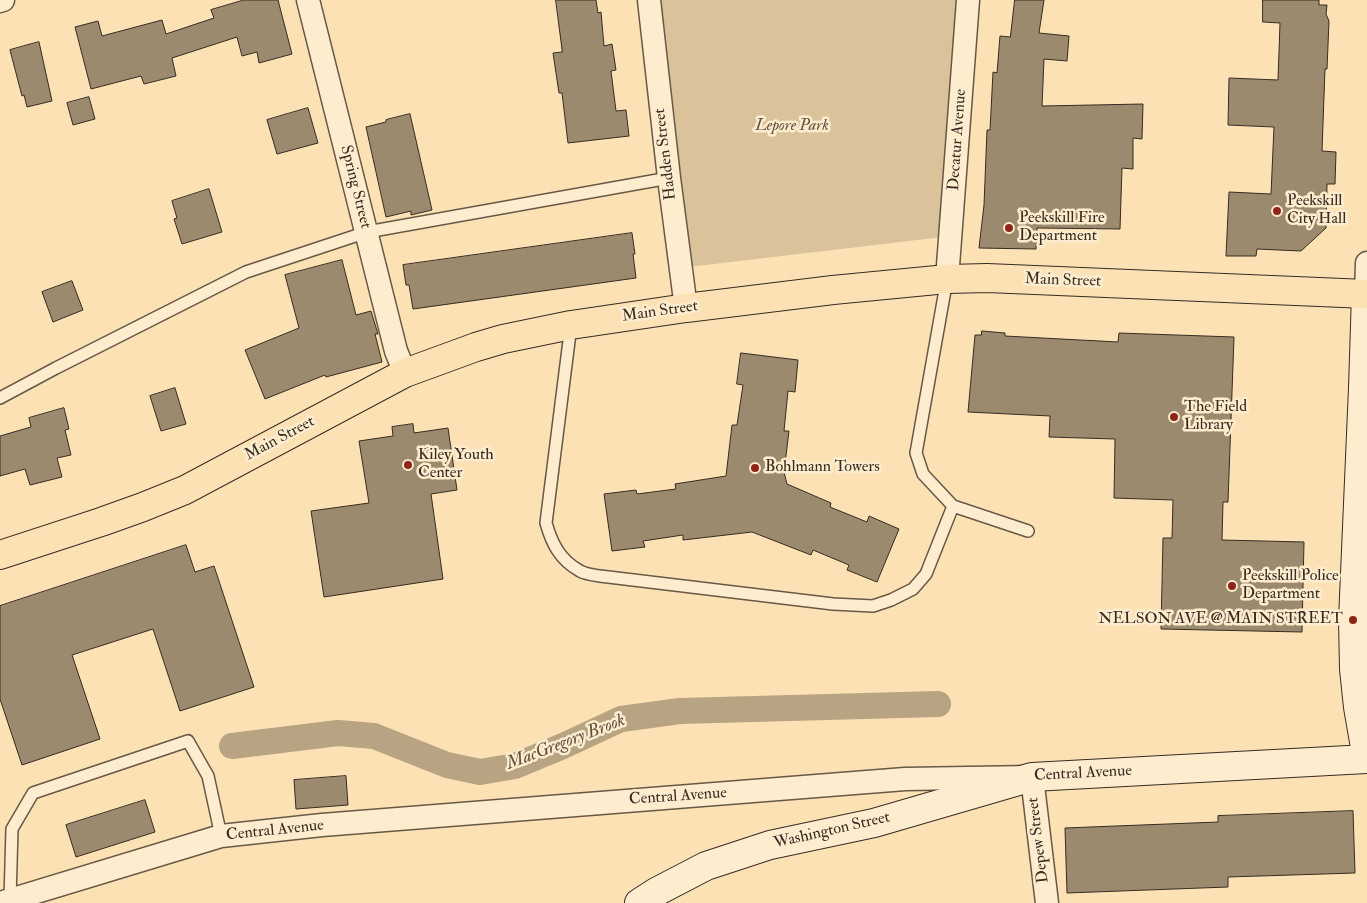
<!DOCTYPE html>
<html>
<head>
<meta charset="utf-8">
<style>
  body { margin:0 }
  canvas { display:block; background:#fce1b4 }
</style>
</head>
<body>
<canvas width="1367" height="903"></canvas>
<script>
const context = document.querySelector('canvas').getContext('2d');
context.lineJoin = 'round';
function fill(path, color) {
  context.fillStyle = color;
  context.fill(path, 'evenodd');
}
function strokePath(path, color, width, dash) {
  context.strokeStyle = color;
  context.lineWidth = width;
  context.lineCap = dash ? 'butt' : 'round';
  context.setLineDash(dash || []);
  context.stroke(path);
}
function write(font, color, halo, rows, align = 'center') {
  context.font = font + ' "IM FELL Double Pica",serif';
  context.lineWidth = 5;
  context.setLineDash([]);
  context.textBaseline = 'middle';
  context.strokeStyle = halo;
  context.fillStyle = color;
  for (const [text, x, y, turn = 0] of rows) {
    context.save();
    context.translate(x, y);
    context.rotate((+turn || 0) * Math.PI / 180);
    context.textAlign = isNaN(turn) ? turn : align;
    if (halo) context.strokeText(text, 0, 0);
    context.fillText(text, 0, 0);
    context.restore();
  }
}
fill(new Path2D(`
  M 649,0 L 969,0 L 951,236 L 680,268 Z`), '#dac29b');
strokePath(new Path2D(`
  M 232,746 L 338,733 L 374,736 L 447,765 L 480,772 L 515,766 L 563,746 L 621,719 L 680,711 L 938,704`), '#b8a382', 26);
const building = new Path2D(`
  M 244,0 L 278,0 L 292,54 L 259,63 L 257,52 L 242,56 L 237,37 L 172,58 L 176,76 L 144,84 L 141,76 L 91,89 L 75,27 L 98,21 L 102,36 L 162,20 L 166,34 L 214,18 L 211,10 Z
  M 556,0 L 596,0 L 598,13 L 601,12 L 604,46 L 612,44 L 616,70 L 611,71 L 616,111 L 626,110 L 629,136 L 568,143 L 562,93 L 559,93 L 553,53 L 562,52 Z
  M 1015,0 L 1044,0 L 1039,33 L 1069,36 L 1067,61 L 1044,59 L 1042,106 L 1143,104 L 1142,139 L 1133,138 L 1133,169 L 1122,168 L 1120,229 L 1037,228 L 1036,249 L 979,248 L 984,205 L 987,130 L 990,130 L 993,72 L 997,73 L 1000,36 L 1010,37 Z
  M 1263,0 L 1319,0 L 1319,5 L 1327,5 L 1326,14 L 1329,21 L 1327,69 L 1325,69 L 1322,151 L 1336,152 L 1335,184 L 1327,184 L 1326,228 L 1301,251 L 1257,249 L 1256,256 L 1226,256 L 1229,192 L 1271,194 L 1274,127 L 1228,125 L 1229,78 L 1278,80 L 1280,23 L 1263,22 Z
  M 39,42 L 52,101 L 27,107 L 24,95 L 22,96 L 10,50 Z
  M 89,97 L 95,119 L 73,125 L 67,103 Z
  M 308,108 L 318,143 L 277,154 L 267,120 Z
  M 410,114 L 432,210 L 411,215 L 411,211 L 386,217 L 366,127 L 386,122 L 386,120 Z
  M 209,189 L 222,232 L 182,244 L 174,219 L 177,218 L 172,201 Z
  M 632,233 L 635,254 L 633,254 L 636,278 L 413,309 L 409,285 L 406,285 L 403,265 Z
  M 342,260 L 356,315 L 371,311 L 378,334 L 375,334 L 382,362 L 326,377 L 325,375 L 265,399 L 245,350 L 299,328 L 285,275 Z
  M 72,281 L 83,310 L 53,322 L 42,292 Z
  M 982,331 L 1005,333 L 1005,336 L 1118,342 L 1119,333 L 1234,337 L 1228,502 L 1223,502 L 1222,540 L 1304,542 L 1302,632 L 1161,629 L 1163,538 L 1172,538 L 1173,500 L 1114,498 L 1115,439 L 1049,437 L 1050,416 L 968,412 L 975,335 L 981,335 Z
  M 741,353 L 798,360 L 795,392 L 788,391 L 784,431 L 789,431 L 784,472 L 787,484 L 831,503 L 830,507 L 867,522 L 869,516 L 899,529 L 877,582 L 847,570 L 849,565 L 813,550 L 811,555 L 752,532 L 683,540 L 683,535 L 643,541 L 645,547 L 612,551 L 604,494 L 636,490 L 637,494 L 676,489 L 675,484 L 726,476 L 732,425 L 737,425 L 743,385 L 737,384 Z
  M 175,388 L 186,424 L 161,431 L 150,396 Z
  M 64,408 L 69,429 L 65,430 L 71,455 L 57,458 L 62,477 L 30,485 L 25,469 L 0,476 L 0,436 L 31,427 L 29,418 Z
  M 413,424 L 414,433 L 448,428 L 457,490 L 431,494 L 443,579 L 324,597 L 311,511 L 369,503 L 359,441 L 393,436 L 392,427 Z
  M 186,545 L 195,572 L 214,566 L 254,687 L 180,711 L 153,629 L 72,655 L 100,739 L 22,765 L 0,699 L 0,606 Z
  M 346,776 L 348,805 L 296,809 L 294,780 Z
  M 145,800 L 155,832 L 76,857 L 66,825 Z
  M 1353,811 L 1355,873 L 1228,877 L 1228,887 L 1067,893 L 1065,828 L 1218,822 L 1218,816 Z`);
fill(building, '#9c8a6e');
strokePath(building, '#352c22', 1);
const lane = new Path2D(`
  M 947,279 L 916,453 L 923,474 L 953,506
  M 571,325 L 546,523 C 552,544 560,560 580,571 C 585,574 593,575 600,576 L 833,604 L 873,606 L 891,600 L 913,589 L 926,574 L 953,506 L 1028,531
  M 0,398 L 56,368 L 246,272 L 367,232 L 669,178
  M 10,899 L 12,829 L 33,793 L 188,741 L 208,776 L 221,836`);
const street = new Path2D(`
  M 308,0 L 396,351 L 405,373
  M 649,0 L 669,178 L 686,308
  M 0,1 L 3,0
  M 947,279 L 968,0
  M 1366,294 L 1367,263
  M 0,903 L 221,836 L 322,825 L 905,779 L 1032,777 L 1047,903`);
const secondary = new Path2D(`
  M 1366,294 L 1363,388 L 1353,620 L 1354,669 L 1358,707 L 1367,759
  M 639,903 L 656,892 L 706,866 L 770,845 L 874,823 L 1032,777 L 1367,759`);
const primary = new Path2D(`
  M 0,555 L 101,522 L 143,507 L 185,490 L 405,373 L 476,347 L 503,339 L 571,325 L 686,308 L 833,290 L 947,279 L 987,278 L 1367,294`);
strokePath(lane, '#675946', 14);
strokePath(street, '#675946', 25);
strokePath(secondary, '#352c22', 30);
strokePath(primary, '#352c22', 30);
strokePath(lane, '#fdecce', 11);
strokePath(street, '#fdecce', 22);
strokePath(secondary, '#fdecce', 28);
strokePath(primary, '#fce1b4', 28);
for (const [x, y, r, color] of [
  [1277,211,5,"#8f2418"],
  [1009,228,5,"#8f2418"],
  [1174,417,5,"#8f2418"],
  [408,465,5,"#8f2418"],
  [755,468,5,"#8f2418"],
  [1232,586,5,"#8f2418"],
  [1353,620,5,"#8f2418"]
]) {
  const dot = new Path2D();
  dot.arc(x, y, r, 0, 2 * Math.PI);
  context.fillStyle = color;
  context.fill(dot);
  strokePath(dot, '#fdecce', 2);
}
write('italic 16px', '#5e5240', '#fdecce', [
  ["Lepore Park",792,127]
]);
write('16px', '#352c22', '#fdecce', [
  ["Decatur Avenue",958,140,-86],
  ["Hadden Street",666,154,-97],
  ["Spring Street",355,187,76],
  ["Main Street",1063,281,2],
  ["Main Street",660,312,-8],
  ["Main Street",280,439,-28],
  ["Central Avenue",1083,774,-3],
  ["Central Avenue",678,797,-4],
  ["Central Avenue",275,831,-6],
  ["Washington Street",832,831,-13],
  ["Depew Street",1039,840,-97]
]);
write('16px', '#352c22', '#fdecce', [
  ["Peekskill",1287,202],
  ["City Hall",1287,220],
  ["Peekskill Fire",1019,219],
  ["Department",1019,237],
  ["The Field",1184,408],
  ["Library",1184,426],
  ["Kiley Youth",418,456],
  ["Center",418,474],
  ["Bohlmann Towers",765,468],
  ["Peekskill Police",1242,577],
  ["Department",1242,595],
  ["NELSON AVE @ MAIN STREET",1343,620,"right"]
], 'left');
write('italic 18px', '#5c503f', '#fdecce', [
  ["MacGregory Brook",566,743,-21]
]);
</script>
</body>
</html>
